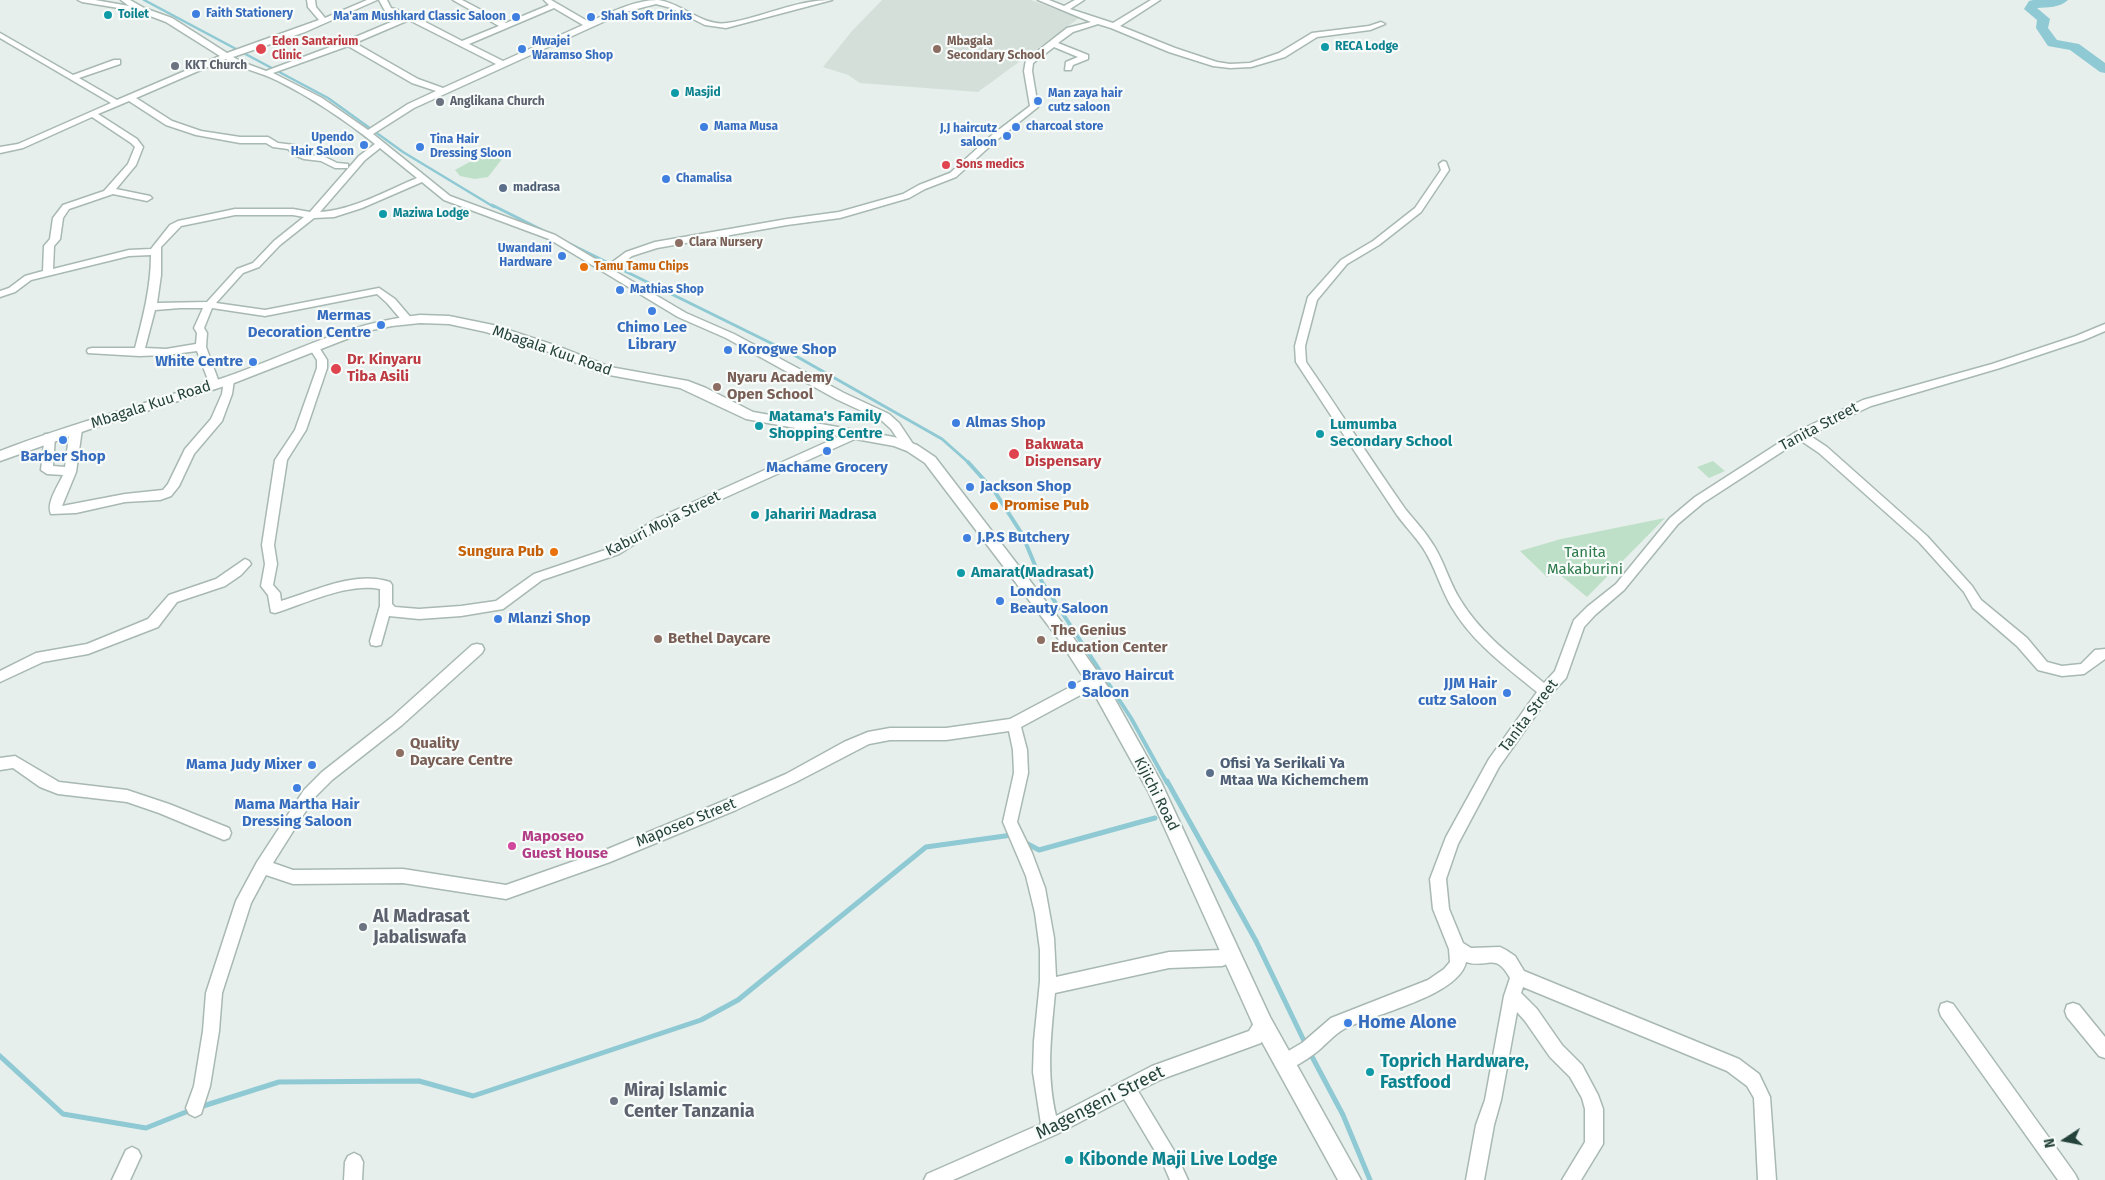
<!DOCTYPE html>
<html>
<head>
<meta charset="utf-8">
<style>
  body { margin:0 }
  #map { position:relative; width:2105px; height:1180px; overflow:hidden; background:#e6efeb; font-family:"Fira Sans",sans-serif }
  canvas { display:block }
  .north { position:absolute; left:2040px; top:1115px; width:50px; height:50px; -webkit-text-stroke:4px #f7fbf9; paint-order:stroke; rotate:259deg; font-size:14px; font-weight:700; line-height:20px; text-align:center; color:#24423a }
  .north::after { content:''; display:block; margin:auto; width:18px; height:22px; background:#24423a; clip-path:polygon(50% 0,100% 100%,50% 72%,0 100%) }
</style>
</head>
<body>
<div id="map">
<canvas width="2105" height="1180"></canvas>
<div class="north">N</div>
</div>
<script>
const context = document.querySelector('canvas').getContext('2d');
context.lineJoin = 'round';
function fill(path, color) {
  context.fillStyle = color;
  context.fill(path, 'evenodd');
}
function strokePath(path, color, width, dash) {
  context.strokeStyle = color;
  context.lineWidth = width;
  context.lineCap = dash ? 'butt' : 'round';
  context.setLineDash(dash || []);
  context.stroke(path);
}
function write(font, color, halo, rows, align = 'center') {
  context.font = font + ' "Fira Sans",sans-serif';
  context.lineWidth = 4.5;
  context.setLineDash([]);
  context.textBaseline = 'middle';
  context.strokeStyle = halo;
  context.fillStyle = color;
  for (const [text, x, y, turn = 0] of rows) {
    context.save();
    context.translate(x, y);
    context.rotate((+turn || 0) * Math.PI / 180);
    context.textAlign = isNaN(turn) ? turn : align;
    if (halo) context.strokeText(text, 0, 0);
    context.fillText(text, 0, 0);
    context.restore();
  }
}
fill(new Path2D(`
  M 882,0 L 1031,0 L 1079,18 L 978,92 L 860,83 L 848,75 L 823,67 L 852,31 Z`), '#d4dfda');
fill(new Path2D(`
  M 484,154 L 502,159 L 488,177 L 475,179 L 460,176 L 455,170 Z
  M 1713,461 L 1725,471 L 1709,478 L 1697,467 Z
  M 1665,518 L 1587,597 L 1558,573 L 1547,577 L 1520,551 L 1561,539 Z`), '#bfe0c8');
strokePath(new Path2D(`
  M 144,0 L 328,98 L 403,152 L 494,207`), '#8ec9d4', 2.5);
strokePath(new Path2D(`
  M 492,205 L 544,231
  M 570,244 L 787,351 L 942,439 L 969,463`), '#8ec9d4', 3);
strokePath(new Path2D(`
  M 968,462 L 995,492 L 1022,534 L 1042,582 L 1131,718 L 1167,783`), '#8ec9d4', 4);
strokePath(new Path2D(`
  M 1167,781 L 1256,941 L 1306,1045
  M 1024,842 L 1039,850 L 1155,818
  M 1309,1051 L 1343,1115 L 1370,1180
  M 0,1056 L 63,1114 L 146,1128 L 191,1110
  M 200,1107 L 279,1082 L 419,1081 L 473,1096 L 701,1020 L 738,1000 L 926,847 L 1012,835`), '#8ec9d4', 5);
fill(new Path2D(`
  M 2033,0 L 2068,0 C 2060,8 2047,7 2037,8 L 2050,19 L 2048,28 L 2057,40 L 2079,44 L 2105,63 L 2105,73 L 2100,72 L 2070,50 L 2048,46 L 2036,28 L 2037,20 L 2024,9 L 2029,1 Z`), '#8ec9d4');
const minor = new Path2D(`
  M 78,0 L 95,0 L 129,6 L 121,0 L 130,0 L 144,8 L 172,18 L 227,53 L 319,20 L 308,7 L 307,0 L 315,0 L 316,7 L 325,18 L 367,0 L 377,0 L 305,32 L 233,57 L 242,62 L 266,71 L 346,41 L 403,17 L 385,11 L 379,0 L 387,0 L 391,8 L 408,13 L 462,41 L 499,26 L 453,0 L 462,0 L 506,23 L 549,5 L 544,0 L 551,0 L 589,22 C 609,13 635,0 658,0 C 682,3 703,27 727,23 C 762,18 794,0 832,0 L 726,28 L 705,25 L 671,8 L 656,4 L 625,12 L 414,108 L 373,134 L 450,196 L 555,235 L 607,266 L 626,252 L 655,242 L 787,219 L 839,212 L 903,194 L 919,185 L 950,173 L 992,135 L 1030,106 L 1024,71 L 1026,60 L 1067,28 L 1091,22 L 1038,0 L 1049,0 L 1064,6 L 1075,0 L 1084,0 L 1070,9 L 1113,23 L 1151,0 L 1160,0 L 1120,26 L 1175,48 L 1217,62 L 1230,64 L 1250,63 L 1279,53 L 1312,33 L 1369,26 L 1381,22 L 1385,24 L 1370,30 L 1317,37 L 1285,57 L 1251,67 L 1230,68 L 1213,66 L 1169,52 L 1111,28 L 1098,24 L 1073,32 L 1058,43 L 1088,55 L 1088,59 L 1073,65 L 1071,70 L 1065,70 L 1066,62 L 1078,57 L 1054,47 L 1033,63 L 1032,71 L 1038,107 L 998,139 L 956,177 L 925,189 L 909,198 L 840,218 L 787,225 L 657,248 L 632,256 L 613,270 L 686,313 L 734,334 L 844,393 L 889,414 L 899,423 L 913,444 L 907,448 L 903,447 L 891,429 L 881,420 L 836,399 L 726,338 L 678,317 L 549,239 L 444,200 L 422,182 L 362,208 L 334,217 L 314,218 L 280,245 L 259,267 L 243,273 L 216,303 L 265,310 L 379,288 L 395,299 L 412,319 L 412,323 L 404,323 L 387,303 L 377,294 L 265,316 L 212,308 L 204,328 L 207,333 L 206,347 L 220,385 L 215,389 L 210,385 L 197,351 L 166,355 L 139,356 L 88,353 L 87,351 L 88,349 L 92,348 L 135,348 C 143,317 151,287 151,255 L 129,256 L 31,280 L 15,292 L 0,297 L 0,291 L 9,288 L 25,276 L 43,271 L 44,246 L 50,239 L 53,218 L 63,205 L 104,191 L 128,164 L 135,147 L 131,143 L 92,117 L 23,148 L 0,153 L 0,147 L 18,144 L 111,103 L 0,38 L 0,33 L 73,75 L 114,60 L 120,60 L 120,64 L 79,78 L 117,100 L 220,56 L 166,22 L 137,11 L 82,2 ZM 554,8 L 583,25 L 503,61 L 469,44 ZM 409,20 L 496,64 L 443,88 L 418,79 L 355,43 ZM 348,46 L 412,83 L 436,91 L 408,104 L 368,130 L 322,98 L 273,73 ZM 226,59 C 243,70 261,72 278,81 C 312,98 345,120 375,144 L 359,156 L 310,212 L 293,209 L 235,209 L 178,221 L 170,225 L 151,249 L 129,250 L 53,269 L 54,246 L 60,239 L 63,218 L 69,209 L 113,194 L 147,201 L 152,198 L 150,196 L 116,189 L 136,165 L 143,147 L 137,139 L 98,114 L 129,101 L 166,125 L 196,135 L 240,143 L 266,143 L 273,147 L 288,149 L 294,155 L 304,159 L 321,161 L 335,168 L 348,168 L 348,164 L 337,163 L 323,156 L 309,155 L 300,151 L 294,145 L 278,143 L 268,137 L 240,137 L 201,131 L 172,121 L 136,98 ZM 380,148 L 417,178 C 386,191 353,210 320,212 L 365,160 ZM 235,215 L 293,215 L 304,217 L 274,241 L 253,263 L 237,269 L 207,302 L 157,303 L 161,275 L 161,247 L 181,226 ZM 180,308 L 203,308 L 194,328 L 197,333 L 196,344 L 166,349 L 145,348 L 155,310 Z
  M 1443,161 L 1446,162 L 1449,170 L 1421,212 L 1379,245 L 1347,264 L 1317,300 L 1305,346 L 1306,362 C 1340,411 1372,462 1406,510 C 1414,520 1423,529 1430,540 C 1444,559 1448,581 1461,601 C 1482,635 1514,658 1544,683 L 1555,671 L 1574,620 L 1587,607 L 1616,584 L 1670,518 L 1695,497 L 1796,432 L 1863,400 L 1992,364 L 2076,336 L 2105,324 L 2105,331 L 2084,340 L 2000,368 L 1871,406 L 1809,435 L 1827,447 L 1927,536 L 1972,586 L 1981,600 L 2027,638 L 2047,662 L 2062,666 L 2081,664 L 2095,650 L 2105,649 L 2105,659 L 2084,674 L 2062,676 L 2038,670 L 2017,646 L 1973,608 L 1964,592 L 1919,542 L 1819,453 L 1800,440 L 1703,503 L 1678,524 L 1624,590 L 1595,615 L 1584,627 L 1566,678 L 1550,695 L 1499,767 L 1458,844 L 1446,879 L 1449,909 L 1463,943 L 1471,948 L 1500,947 L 1506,950 L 1515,956 L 1524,971 L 1739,1059 L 1759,1074 L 1770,1097 L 1776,1180 L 1758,1180 L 1754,1098 L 1747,1086 L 1727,1071 L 1523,987 L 1521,993 L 1537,1009 L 1562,1045 L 1582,1065 L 1598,1095 L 1603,1109 L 1603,1144 L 1581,1180 L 1562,1180 L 1585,1142 L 1585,1109 L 1582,1098 L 1570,1077 L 1550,1057 L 1525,1021 L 1517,1012 L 1501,1100 L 1494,1125 L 1484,1180 L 1466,1180 L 1476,1125 L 1485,1100 L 1504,996 L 1510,978 C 1495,951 1488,969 1466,962 C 1459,996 1373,1014 1344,1029 C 1333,1035 1324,1047 1314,1054 C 1305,1061 1294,1067 1284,1071 L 1278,1069 L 1276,1063 L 1278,1057 L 1302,1043 L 1331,1018 L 1428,980 L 1444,969 L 1450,962 L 1449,949 L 1433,909 L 1430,879 L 1446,837 L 1489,759 L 1537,692 C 1505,666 1472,642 1451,606 C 1440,587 1435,566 1423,548 C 1415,536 1405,526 1397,515 C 1363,464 1329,413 1296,362 L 1295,346 L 1308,297 L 1341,260 L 1373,241 L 1415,208 L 1441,170 L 1439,164 Z
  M 313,343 L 317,344 L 327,360 L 327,368 L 306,430 L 287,460 L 274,545 L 277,564 L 273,585 L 280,593 L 281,601 C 315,591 355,570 390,582 L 392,585 L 392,604 L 395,607 L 419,609 L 461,606 L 496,601 L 534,574 L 611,548 L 656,519 L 849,432 L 853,431 L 859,435 L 857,438 L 664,525 L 619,554 L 542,580 L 503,609 L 461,616 L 419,619 L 389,616 L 382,641 L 381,645 L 376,646 L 371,645 L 370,641 L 380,606 L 380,589 C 349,582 304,604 275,613 L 271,612 L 268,595 L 261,586 L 265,564 L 262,545 L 275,460 L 295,430 L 317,368 L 317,360 L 308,346 Z
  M 229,376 L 234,380 L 232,394 L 222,421 L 194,454 L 179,486 L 171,496 L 160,500 L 125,502 L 76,513 L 51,514 C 46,503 58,486 63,475 L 47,474 L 41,470 L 45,434 L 53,434 L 55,437 L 53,466 L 65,467 L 70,429 L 76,425 L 82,429 L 76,472 L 62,506 L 125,494 L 163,490 L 168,484 L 185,449 L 211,419 L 222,394 L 224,380 Z
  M 245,559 L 249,561 L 251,564 L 241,575 L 225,586 L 177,602 L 158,627 L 88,654 L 43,662 L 0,682 L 0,671 L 36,653 L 87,644 L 148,619 L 169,595 L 216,579 Z
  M 477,644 L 482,645 L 484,649 L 482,653 L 402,725 L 332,780 L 314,798 L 273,863 L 293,870 L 403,869 L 506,885 L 603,851 L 726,800 L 786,774 L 844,742 L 868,732 L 890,728 L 946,728 L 1010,719 L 1089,677 L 1094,676 L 1099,677 L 1101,681 L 1099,685 L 1021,727 L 1027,750 L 1028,773 L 1017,822 L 1032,853 L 1045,888 L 1054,938 L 1056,977 L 1169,952 L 1222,950 L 1231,947 L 1237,950 L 1239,955 L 1237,960 L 1222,966 L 1169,968 L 1055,993 C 1051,1035 1046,1074 1056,1116 L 1152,1066 L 1249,1031 L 1257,1018 L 1263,1016 L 1269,1018 L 1271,1024 L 1261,1043 L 1162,1079 L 1138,1091 L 1176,1154 L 1188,1180 L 1170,1180 L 1164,1166 L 1124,1099 L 1057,1134 L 953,1180 L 924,1180 L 927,1174 L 1041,1124 L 1033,1072 L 1034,1041 L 1040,981 L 1040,950 L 1035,913 L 1026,876 L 1003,822 L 1014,773 L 1013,750 L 1009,731 L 946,740 L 890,740 L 869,744 L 796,782 L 736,810 L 610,862 L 506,899 L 403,883 L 293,884 L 266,875 L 251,903 L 222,993 L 219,1031 L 210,1086 L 201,1114 L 195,1117 L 189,1114 L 186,1108 L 194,1086 L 203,1031 L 206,993 L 236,901 L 257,862 L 304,790 L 322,772 L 392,717 L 472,645 Z
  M 15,756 L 59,782 L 127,790 L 169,804 L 229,828 L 231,833 L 229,838 L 224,840 L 159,813 L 127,802 L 58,794 L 40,787 L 13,768 L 0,770 L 0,758 Z
  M 1947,1002 L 1953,1004 L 2075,1174 L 2078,1180 L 2058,1180 L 1941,1016 L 1939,1010 L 1941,1004 Z
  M 2073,1003 L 2079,1005 L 2105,1037 L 2105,1058 L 2099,1056 L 2067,1017 L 2065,1011 L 2067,1005 Z
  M 132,1147 L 138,1150 L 141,1156 L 130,1180 L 112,1180 L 126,1150 Z
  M 354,1153 L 360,1156 L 363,1162 L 362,1180 L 344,1180 L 345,1162 L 348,1156 Z`);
const tertiary = new Path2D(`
  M 420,315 L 449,316 L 493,325 L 557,346 L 610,367 L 688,381 L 706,388 L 753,412 L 894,437 L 917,445 L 935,457 L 1070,633 L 1108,687 L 1161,782 L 1270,1017 L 1361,1180 L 1338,1180 L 1256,1031 L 1148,791 L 1096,697 L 1060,641 L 925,463 L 907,451 L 894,446 L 746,419 L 680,388 L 604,374 L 549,352 L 486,332 L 449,324 L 420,323 L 392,326 L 367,331 L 234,383 L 90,429 L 0,461 L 0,451 C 73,423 149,403 223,378 C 292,354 345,323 420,315 Z`);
strokePath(minor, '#a8b8b2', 3);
strokePath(tertiary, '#a8b8b2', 3);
fill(minor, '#fff');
fill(tertiary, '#fff');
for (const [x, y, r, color] of [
  [196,14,5,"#3f7fe0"],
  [108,15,5,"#0f9aa8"],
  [516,17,5,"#3f7fe0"],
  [591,17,5,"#3f7fe0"],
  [1325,47,5,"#0f9aa8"],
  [261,49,6,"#e0444e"],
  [522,49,5,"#3f7fe0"],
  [937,49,5,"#8d6e63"],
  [175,66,5,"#6b7280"],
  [675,93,5,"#0f9aa8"],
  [1038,101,5,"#3f7fe0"],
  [440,102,5,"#6b7280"],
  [704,127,5,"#3f7fe0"],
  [1016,127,5,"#3f7fe0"],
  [1007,136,5,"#3f7fe0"],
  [364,145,5,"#3f7fe0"],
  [420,147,5,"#3f7fe0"],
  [946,165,5,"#e0444e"],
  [666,179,5,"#3f7fe0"],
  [503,188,5,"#5c6f8a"],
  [383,214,5,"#0f9aa8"],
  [679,243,5,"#8d6e63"],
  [562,256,5,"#3f7fe0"],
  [584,267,5,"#e8710a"],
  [620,290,5,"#3f7fe0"],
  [652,311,5,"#3f7fe0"],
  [381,325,5,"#3f7fe0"],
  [728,350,5,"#3f7fe0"],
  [253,362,5,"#3f7fe0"],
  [336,369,6,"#e0444e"],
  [717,387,5,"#8d6e63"],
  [956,423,5,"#3f7fe0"],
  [759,426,5,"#0f9aa8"],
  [1320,434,5,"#0f9aa8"],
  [63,440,5,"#3f7fe0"],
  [827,451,5,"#3f7fe0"],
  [1014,454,6,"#e0444e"],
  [970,487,5,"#3f7fe0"],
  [994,506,5,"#e8710a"],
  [755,515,5,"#0f9aa8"],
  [967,538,5,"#3f7fe0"],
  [554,552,5,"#e8710a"],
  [961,573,5,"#0f9aa8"],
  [1000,601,5,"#3f7fe0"],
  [498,619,5,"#3f7fe0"],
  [658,639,5,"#8d6e63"],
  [1041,640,5,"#8d6e63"],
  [1072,685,5,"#3f7fe0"],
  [1507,693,5,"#3f7fe0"],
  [400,753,5,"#8d6e63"],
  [312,765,5,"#3f7fe0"],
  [1210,773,5,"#5c6f8a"],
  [297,788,5,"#3f7fe0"],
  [512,846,5,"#d1479c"],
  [363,927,5,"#6b7280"],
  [1348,1023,5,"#3f7fe0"],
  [1370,1072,5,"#0f9aa8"],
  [614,1101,5,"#6b7280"],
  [1069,1160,5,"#0f9aa8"]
]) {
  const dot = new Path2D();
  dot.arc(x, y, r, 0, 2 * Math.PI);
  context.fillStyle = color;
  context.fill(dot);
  strokePath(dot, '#f7fbf9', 2);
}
write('bold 12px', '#366cbe', '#f7fbf9', [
  ["Faith Stationery",206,14],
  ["Ma'am Mushkard Classic Saloon",506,17,"right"],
  ["Shah Soft Drinks",601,17],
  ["Mwajei",532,42],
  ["Waramso Shop",532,56],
  ["Man zaya hair",1048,94],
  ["cutz saloon",1048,108],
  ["Mama Musa",714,127],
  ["charcoal store",1026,127],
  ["J.J haircutz",997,129,"right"],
  ["saloon",997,143,"right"],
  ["Upendo",354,138,"right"],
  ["Hair Saloon",354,152,"right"],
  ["Tina Hair",430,140],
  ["Dressing Sloon",430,154],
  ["Chamalisa",676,179],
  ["Uwandani",552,249,"right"],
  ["Hardware",552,263,"right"],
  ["Mathias Shop",630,290]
], 'left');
write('bold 12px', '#0d838f', '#f7fbf9', [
  ["Toilet",118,15],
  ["RECA Lodge",1335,47],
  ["Masjid",685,93],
  ["Maziwa Lodge",393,214]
], 'left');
write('bold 12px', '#be3a42', '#f7fbf9', [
  ["Eden Santarium",272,42],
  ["Clinic",272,56],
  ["Sons medics",956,165]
], 'left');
write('bold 12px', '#785e54', '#f7fbf9', [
  ["Mbagala",947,42],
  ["Secondary School",947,56],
  ["Clara Nursery",689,243]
], 'left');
write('bold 12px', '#5b616d', '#f7fbf9', [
  ["KKT Church",185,66],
  ["Anglikana Church",450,102]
], 'left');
write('bold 12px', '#4e5e75', '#f7fbf9', [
  ["madrasa",513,188]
], 'left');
write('bold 12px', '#c56008', '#f7fbf9', [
  ["Tamu Tamu Chips",594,267]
], 'left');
write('bold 15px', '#366cbe', '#f7fbf9', [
  ["Mermas",371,316,"right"],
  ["Decoration Centre",371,333,"right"],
  ["Chimo Lee",652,328,"center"],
  ["Library",652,345,"center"],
  ["Korogwe Shop",738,350],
  ["White Centre",243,362,"right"],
  ["Almas Shop",966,423],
  ["Barber Shop",63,457,"center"],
  ["Machame Grocery",827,468,"center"],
  ["Jackson Shop",980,487],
  ["J.P.S Butchery",977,538],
  ["London",1010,592],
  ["Beauty Saloon",1010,609],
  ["Mlanzi Shop",508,619],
  ["Bravo Haircut",1082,676],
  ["Saloon",1082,693],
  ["JJM Hair",1497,684,"right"],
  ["cutz Saloon",1497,701,"right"],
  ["Mama Judy Mixer",302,765,"right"],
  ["Mama Martha Hair",297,805,"center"],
  ["Dressing Saloon",297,822,"center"]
], 'left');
write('15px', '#24423a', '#f7fbf9', [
  ["Mbagala Kuu Road",552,351,19],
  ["Mbagala Kuu Road",151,405,-18],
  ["Tanita Street",1819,427,-28],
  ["Kaburi Moja Street",663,524,-27],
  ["Tanita Street",1529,716,-53],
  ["Kijichi Road",1156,794,63],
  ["Maposeo Street",686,823,-22]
]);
write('bold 15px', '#be3a42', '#f7fbf9', [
  ["Dr. Kinyaru",347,360],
  ["Tiba Asili",347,377],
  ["Bakwata",1025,445],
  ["Dispensary",1025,462]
], 'left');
write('bold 15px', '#785e54', '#f7fbf9', [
  ["Nyaru Academy",727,378],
  ["Open School",727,395],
  ["The Genius",1051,631],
  ["Education Center",1051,648],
  ["Bethel Daycare",668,639],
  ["Quality",410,744],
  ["Daycare Centre",410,761]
], 'left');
write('bold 15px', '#0d838f', '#f7fbf9', [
  ["Matama's Family",769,417],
  ["Shopping Centre",769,434],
  ["Lumumba",1330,425],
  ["Secondary School",1330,442],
  ["Jahariri Madrasa",765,515],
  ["Amarat(Madrasat)",971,573]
], 'left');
write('bold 15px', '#c56008', '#f7fbf9', [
  ["Promise Pub",1004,506],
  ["Sungura Pub",544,552,"right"]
], 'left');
write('15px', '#2d7a4b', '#f7fbf9', [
  ["Tanita",1585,553],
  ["Makaburini",1585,570]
]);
write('bold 15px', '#4e5e75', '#f7fbf9', [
  ["Ofisi Ya Serikali Ya",1220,764],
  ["Mtaa Wa Kichemchem",1220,781]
], 'left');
write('bold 15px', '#b23c85', '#f7fbf9', [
  ["Maposeo",522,837],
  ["Guest House",522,854]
], 'left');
write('bold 18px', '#5b616d', '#f7fbf9', [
  ["Al Madrasat",373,917],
  ["Jabaliswafa",373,938],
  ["Miraj Islamic",624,1091],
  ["Center Tanzania",624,1112]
], 'left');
write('bold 18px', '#366cbe', '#f7fbf9', [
  ["Home Alone",1358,1023]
], 'left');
write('bold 18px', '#0d838f', '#f7fbf9', [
  ["Toprich Hardware,",1380,1062],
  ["Fastfood",1380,1083],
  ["Kibonde Maji Live Lodge",1079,1160]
], 'left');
write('18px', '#24423a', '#f7fbf9', [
  ["Magengeni Street",1100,1103,-27]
]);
</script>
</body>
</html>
